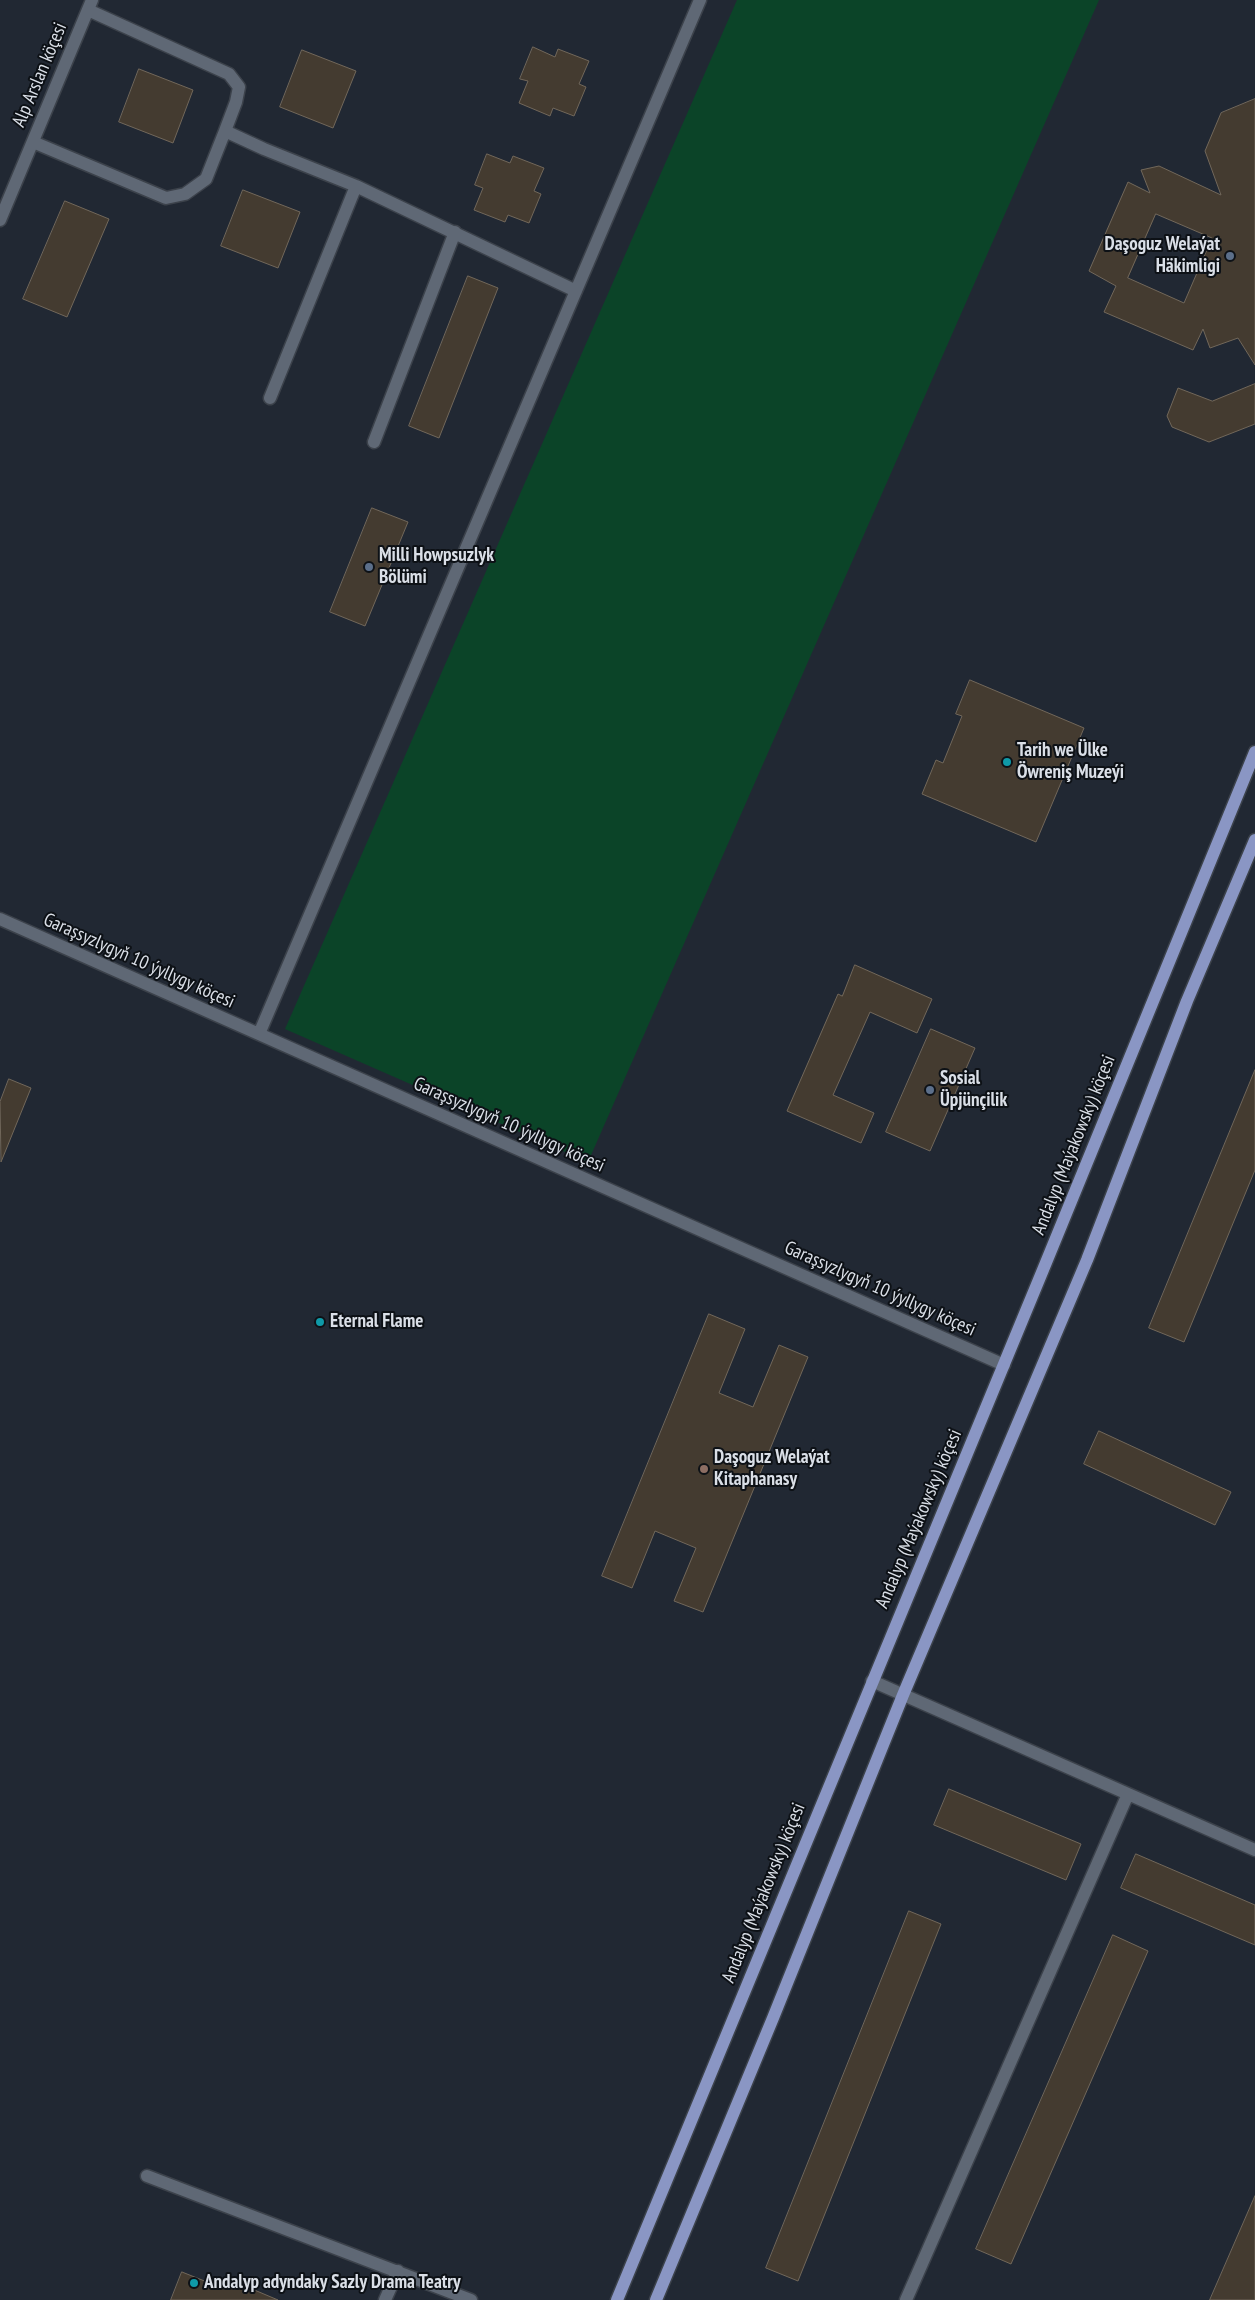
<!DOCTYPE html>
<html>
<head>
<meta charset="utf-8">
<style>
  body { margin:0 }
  canvas { display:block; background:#212833 }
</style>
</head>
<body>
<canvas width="1255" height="2300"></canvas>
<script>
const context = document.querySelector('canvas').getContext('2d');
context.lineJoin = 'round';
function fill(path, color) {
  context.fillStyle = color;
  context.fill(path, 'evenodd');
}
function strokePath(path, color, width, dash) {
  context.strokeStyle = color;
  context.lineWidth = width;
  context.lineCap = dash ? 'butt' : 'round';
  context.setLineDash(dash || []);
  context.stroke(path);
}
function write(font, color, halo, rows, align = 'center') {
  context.font = font + ' "PT Sans Narrow",sans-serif';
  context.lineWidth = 4;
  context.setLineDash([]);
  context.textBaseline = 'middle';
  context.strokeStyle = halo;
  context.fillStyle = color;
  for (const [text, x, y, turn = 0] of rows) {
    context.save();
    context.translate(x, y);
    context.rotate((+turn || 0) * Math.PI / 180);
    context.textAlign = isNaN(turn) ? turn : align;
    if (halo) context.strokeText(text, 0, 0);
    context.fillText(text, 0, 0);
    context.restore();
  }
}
fill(new Path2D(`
  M 737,0 L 1099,0 L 588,1162 L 285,1029 Z`), '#0b4428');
const building = new Path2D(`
  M 533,47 L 555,57 L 558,49 L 589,61 L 579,84 L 586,87 L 574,116 L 553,108 L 550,116 L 519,103 L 528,81 L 520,79 Z
  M 302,50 L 356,71 L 333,128 L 280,107 Z
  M 139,69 L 193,90 L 173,143 L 119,122 Z
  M 1255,99 L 1255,365 L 1238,338 L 1210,348 L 1203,329 L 1193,350 L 1104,312 L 1116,286 L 1089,271 L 1128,182 L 1150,193 L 1141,170 L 1159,166 L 1221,195 L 1205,151 L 1221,113 ZM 1156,214 L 1212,238 L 1184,303 L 1128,278 Z
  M 487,154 L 510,163 L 513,156 L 544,168 L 534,191 L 541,194 L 529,223 L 508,215 L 505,222 L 474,210 L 483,188 L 475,185 Z
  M 243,190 L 300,212 L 278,268 L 221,246 Z
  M 65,201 L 109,219 L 67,317 L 23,299 Z
  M 468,276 L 498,288 L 439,438 L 409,426 Z
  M 1255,384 L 1255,424 L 1209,442 L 1172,427 L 1167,416 L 1178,388 L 1212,401 Z
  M 372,508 L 408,522 L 365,626 L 330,612 Z
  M 970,680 L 1084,728 L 1036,842 L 922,794 L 936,760 L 943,763 L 962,716 L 956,714 Z
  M 855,965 L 932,999 L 917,1033 L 870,1012 L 833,1095 L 874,1113 L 861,1143 L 787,1111 L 838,994 L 842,996 Z
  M 931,1029 L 975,1048 L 930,1151 L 886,1132 Z
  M 1255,1070 L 1255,1170 L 1184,1342 L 1149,1328 Z
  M 9,1079 L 31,1088 L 1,1162 L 0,1102 Z
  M 709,1314 L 745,1329 L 719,1393 L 753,1407 L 779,1345 L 808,1357 L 703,1612 L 674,1601 L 696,1548 L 655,1531 L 632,1588 L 602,1576 Z
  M 1099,1431 L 1231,1492 L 1215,1525 L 1084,1464 Z
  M 949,1789 L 1081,1844 L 1066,1880 L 934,1825 Z
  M 1136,1854 L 1255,1905 L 1255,1945 L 1121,1888 Z
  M 909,1911 L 941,1924 L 798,2281 L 766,2268 Z
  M 1113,1935 L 1148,1951 L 1011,2264 L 976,2249 Z
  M 1255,2196 L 1255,2300 L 1210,2300 Z
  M 182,2272 L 222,2288 L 226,2278 L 278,2300 L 171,2300 Z`);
fill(building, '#443b30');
strokePath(building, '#71675a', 1);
const minor = new Path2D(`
  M 88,10 L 229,74 L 239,87 L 236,102 L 225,131
  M 33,142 L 166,198 L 185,194 L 206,179 L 225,131 L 264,149 L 356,186 L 576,291
  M 0,220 L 92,0
  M 270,398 L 356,186
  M 374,442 L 455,232
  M 0,919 L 1004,1365
  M 259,1034 L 700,0
  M 872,1681 L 1255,1850
  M 147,2176 L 471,2300
  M 385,2300 L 398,2271
  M 906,2300 L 1128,1794`);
const major = new Path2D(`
  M 617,2300 L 1045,1265 L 1255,752
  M 656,2300 L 773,2018 L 903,1695 L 1087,1260 L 1187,1001 L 1255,840`);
strokePath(minor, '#3c424b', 15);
strokePath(major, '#3c424b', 15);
strokePath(minor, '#5f6875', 12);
strokePath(major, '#8a96c4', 12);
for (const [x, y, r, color] of [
  [1230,256,5,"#5c6f8a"],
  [369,567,5,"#5c6f8a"],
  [1007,762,5,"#0f9aa8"],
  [930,1090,5,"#5c6f8a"],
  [320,1322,5,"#0f9aa8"],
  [704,1469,5,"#8d6e63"],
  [194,2283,5,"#0f9aa8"]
]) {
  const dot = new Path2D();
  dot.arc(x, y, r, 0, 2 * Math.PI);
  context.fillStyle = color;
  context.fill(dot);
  strokePath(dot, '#0d1116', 2);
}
write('19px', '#dadfe7', '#0d1116', [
  ["Alp Arslan köçesi",40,75,-67],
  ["Garaşsyzlygyň 10 ýyllygy köçesi",139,961,24],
  ["Garaşsyzlygyň 10 ýyllygy köçesi",509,1125,24],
  ["Andalyp (Maýakowsky) köçesi",1074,1145,-68],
  ["Garaşsyzlygyň 10 ýyllygy köçesi",880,1289,24],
  ["Andalyp (Maýakowsky) köçesi",919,1519,-67],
  ["Andalyp (Maýakowsky) köçesi",764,1893,-68]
]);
write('bold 19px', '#dadfe7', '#0d1116', [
  ["Daşoguz Welaýat",1220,245,"right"],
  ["Häkimligi",1220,267,"right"],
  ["Milli Howpsuzlyk",379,556],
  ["Bölümi",379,578],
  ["Tarih we Ülke",1017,751],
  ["Öwreniş Muzeýi",1017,773],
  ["Sosial",940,1079],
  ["Üpjünçilik",940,1101],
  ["Eternal Flame",330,1322],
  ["Daşoguz Welaýat",714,1458],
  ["Kitaphanasy",714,1480],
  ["Andalyp adyndaky Sazly Drama Teatry",204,2283]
], 'left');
</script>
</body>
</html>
